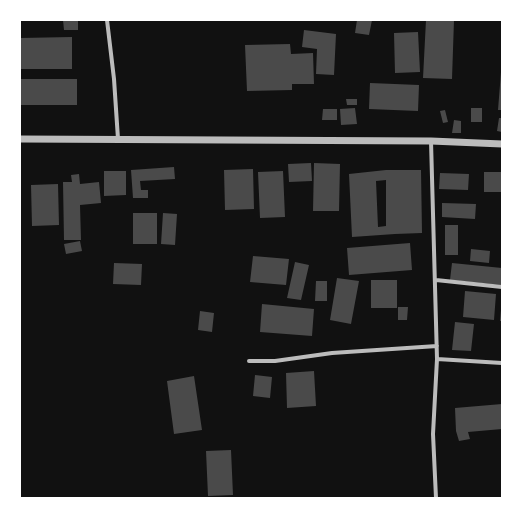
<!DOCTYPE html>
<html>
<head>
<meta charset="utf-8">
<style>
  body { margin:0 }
  #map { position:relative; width:522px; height:518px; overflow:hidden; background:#111; font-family:"Libre Baskerville",serif }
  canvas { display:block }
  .frame { position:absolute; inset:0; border:21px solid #fff; pointer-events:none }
</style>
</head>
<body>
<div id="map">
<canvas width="522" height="518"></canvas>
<div class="frame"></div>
</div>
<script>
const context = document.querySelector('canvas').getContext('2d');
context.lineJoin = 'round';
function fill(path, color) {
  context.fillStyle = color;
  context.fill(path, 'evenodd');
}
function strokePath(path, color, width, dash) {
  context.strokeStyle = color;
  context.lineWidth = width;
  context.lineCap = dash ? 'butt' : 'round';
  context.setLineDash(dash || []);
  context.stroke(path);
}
fill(new Path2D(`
  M 63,20 L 78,20 L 78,30 L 64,30 Z
  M 357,20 L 372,20 L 369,35 L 355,33 Z
  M 426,20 L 454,20 L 452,79 L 423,78 Z
  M 304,30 L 336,34 L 334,75 L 316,74 L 317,49 L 302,47 Z
  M 418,32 L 420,72 L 395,73 L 394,33 Z
  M 72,37 L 72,69 L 20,69 L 20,38 Z
  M 290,44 L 291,54 L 313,53 L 314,84 L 292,84 L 292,90 L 247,91 L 245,45 Z
  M 501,72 L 502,72 L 502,110 L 498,110 Z
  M 20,79 L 77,79 L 77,105 L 20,105 Z
  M 370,83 L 419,85 L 418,111 L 369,109 Z
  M 346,99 L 357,99 L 357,105 L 347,105 Z
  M 355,108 L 357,124 L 341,125 L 340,109 Z
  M 471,108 L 482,108 L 482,122 L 471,122 Z
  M 323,109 L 337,109 L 337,120 L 322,120 Z
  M 445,110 L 448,122 L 443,123 L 440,111 Z
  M 499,118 L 502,118 L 502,132 L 497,131 Z
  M 454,120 L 461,121 L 461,133 L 452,133 Z
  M 311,163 L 312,181 L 289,182 L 288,164 Z
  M 314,163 L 340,164 L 339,211 L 313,211 Z
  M 174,167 L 175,179 L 140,181 L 141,190 L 148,190 L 148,198 L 133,198 L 131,170 Z
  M 253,169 L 254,209 L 225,210 L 224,170 Z
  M 386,170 L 421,170 L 422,233 L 395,234 L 352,237 L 349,174 ZM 386,180 L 386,226 L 378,227 L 376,181 Z
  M 104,171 L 126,171 L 126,195 L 104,196 Z
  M 283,171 L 285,217 L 260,218 L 258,172 Z
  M 484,172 L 502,172 L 502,192 L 484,192 Z
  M 440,173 L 469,174 L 468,190 L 439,189 Z
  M 79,174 L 80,184 L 99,182 L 101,203 L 80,205 L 81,240 L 64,240 L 63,182 L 72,182 L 71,175 Z
  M 58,184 L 59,225 L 32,226 L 31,185 Z
  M 442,203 L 476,204 L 475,219 L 442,217 Z
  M 133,213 L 157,213 L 157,244 L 133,244 Z
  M 163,213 L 177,214 L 175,245 L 161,244 Z
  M 445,225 L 458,225 L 458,255 L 445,255 Z
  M 80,241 L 82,251 L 66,254 L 64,244 Z
  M 410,243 L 412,270 L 349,275 L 347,248 Z
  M 471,249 L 490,251 L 489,263 L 470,261 Z
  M 253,256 L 289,259 L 286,285 L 250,282 Z
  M 295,262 L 309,265 L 301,300 L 287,298 Z
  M 114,263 L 142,264 L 141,285 L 113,284 Z
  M 452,263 L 502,268 L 502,285 L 450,280 Z
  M 337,278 L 359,281 L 351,324 L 330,320 Z
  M 371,280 L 397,280 L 397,308 L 371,308 Z
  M 316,281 L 327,281 L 327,301 L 315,301 Z
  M 465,291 L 496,294 L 494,320 L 463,317 Z
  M 262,304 L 314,309 L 312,336 L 260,332 Z
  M 398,307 L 408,307 L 407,320 L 398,320 Z
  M 501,310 L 502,310 L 502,321 L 500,321 Z
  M 200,311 L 214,313 L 212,332 L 198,330 Z
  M 455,322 L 474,324 L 471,351 L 452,350 Z
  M 314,371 L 316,406 L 287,408 L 286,373 Z
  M 255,375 L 272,377 L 270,398 L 253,396 Z
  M 194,376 L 202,430 L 174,434 L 167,381 Z
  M 502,404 L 502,429 L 468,432 L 470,439 L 459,441 L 456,431 L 455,408 Z
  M 231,450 L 233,495 L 208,496 L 206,451 Z`), '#4a4a4a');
strokePath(new Path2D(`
  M 107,20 L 114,79 L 118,139
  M 431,141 L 437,359 L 433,434 L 436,498
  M 436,280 L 502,287
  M 437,359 L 502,363
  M 249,361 L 275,361 L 332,353 L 437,346`), '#bcbcbc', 4);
strokePath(new Path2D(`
  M 20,139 L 431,141 L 502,144`), '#bcbcbc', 7);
</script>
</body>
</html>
